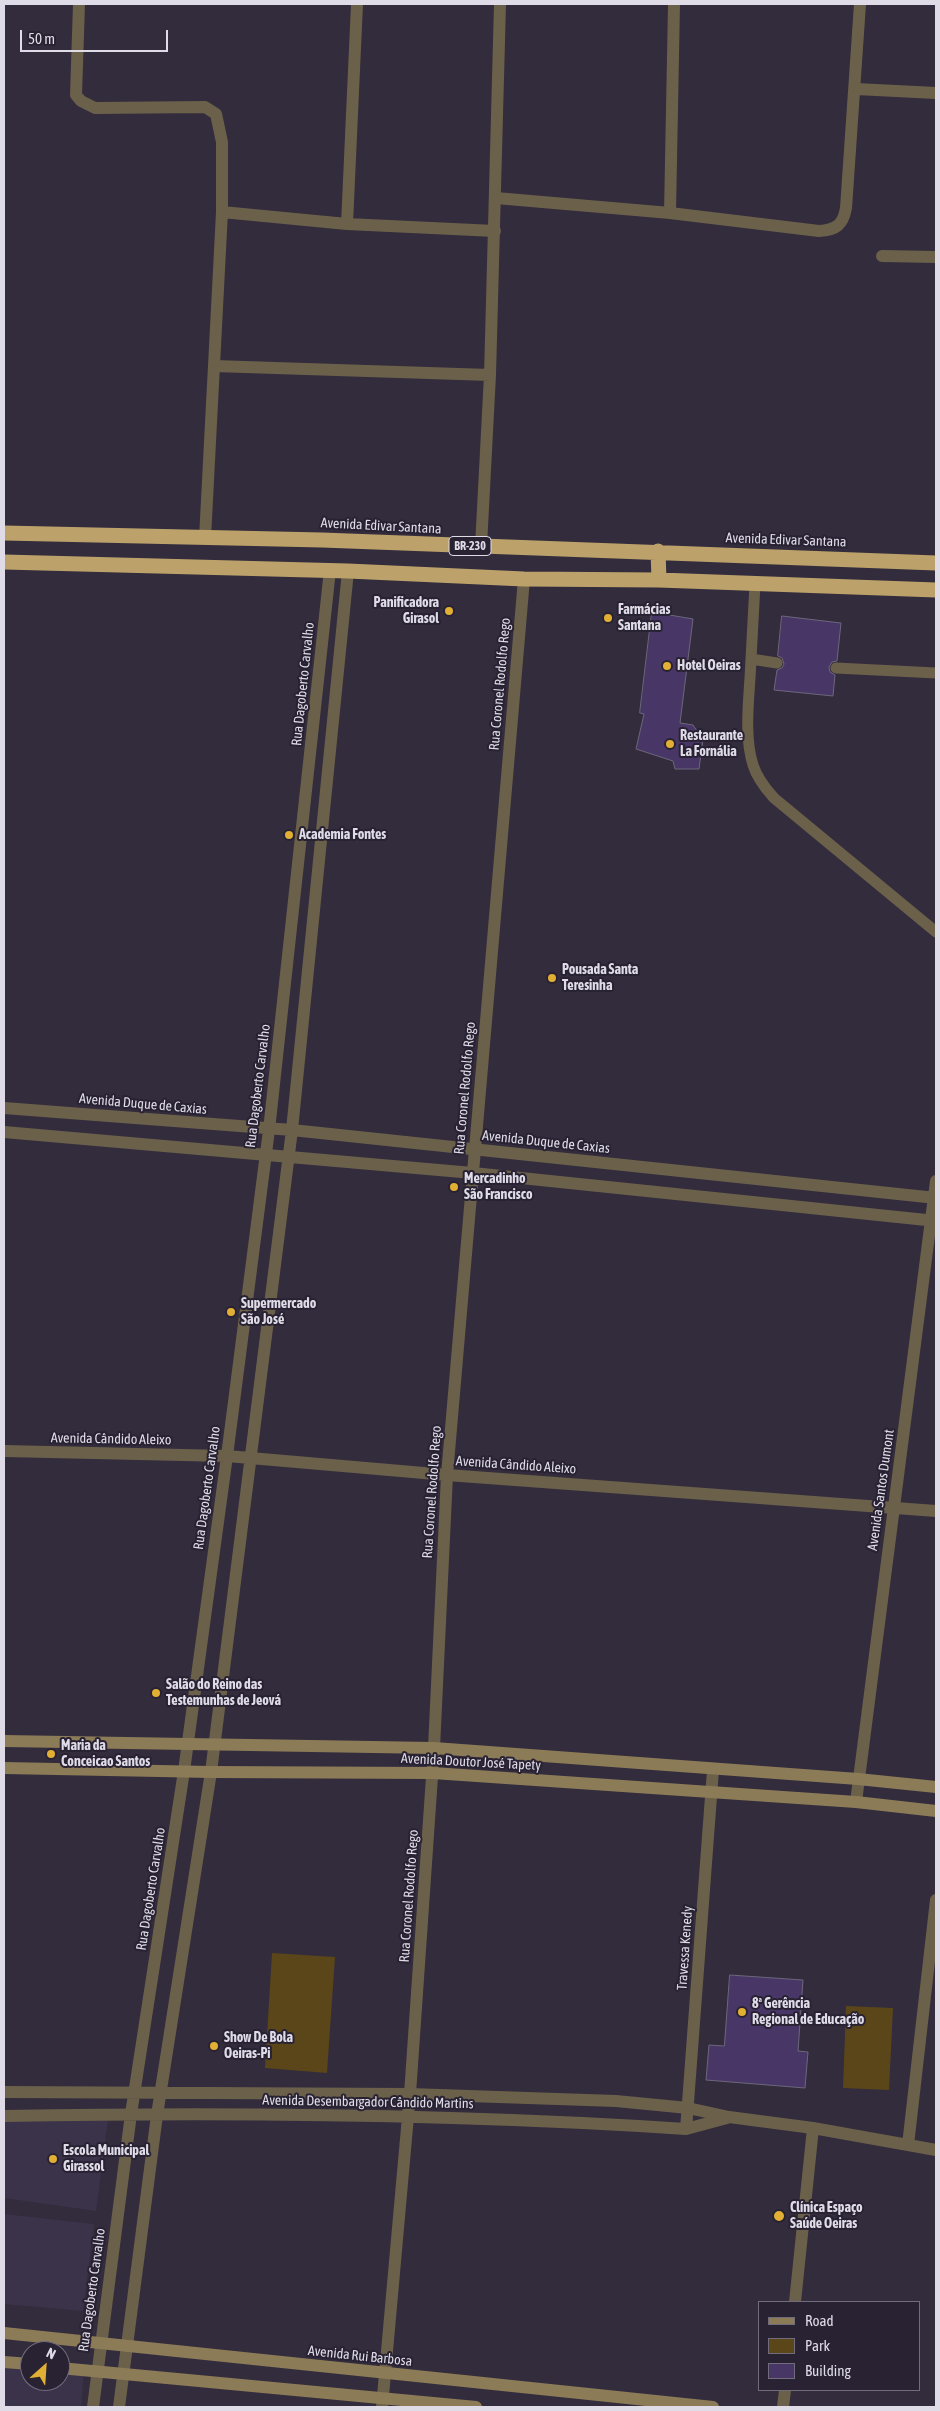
<!DOCTYPE html>
<html>
<head>
<meta charset="utf-8">
<style>
  body { margin:0 }
  #map { position:relative; width:940px; height:2411px; overflow:hidden; background:#322c3d; font-family:"Asap Condensed",sans-serif }
  canvas { display:block }
  .frame { position:absolute; inset:0; border:5px solid #dfdbe7; pointer-events:none }
  .legend { position:absolute; left:758px; top:2301px; width:162px; height:90px; box-sizing:border-box; background:#282233; border:1px solid #716c7b; margin:0; padding:6px 9px; list-style:none; font-size:15px; color:#dfdbe7 }
  .legend li { display:flex; align-items:center; gap:10px; height:25px }
  .legend b { width:25px; border:1px solid #716c7b }
  .north { position:absolute; left:20px; top:2341px; width:50px; height:50px; box-sizing:border-box; background:#282233; border:1px solid #716c7b; border-radius:50%; rotate:26deg; font-size:14px; font-weight:700; line-height:20px; text-align:center; color:#dfdbe7 }
  .north::after { content:''; display:block; margin:auto; width:18px; height:22px; background:#e1af34; clip-path:polygon(50% 0,100% 100%,50% 72%,0 100%) }
  .scale { position:absolute; left:20px; top:30px; width:148px; height:22px; box-sizing:border-box; border:2px solid #dfdbe7; border-top:0; padding-left:6px; font-size:15px; line-height:18px; white-space:nowrap; color:#dfdbe7; -webkit-text-stroke:4px #282233; paint-order:stroke }
</style>
</head>
<body>
<div id="map">
<canvas width="940" height="2411"></canvas>
<div class="frame"></div>
<ul class="legend">
<li><b style="height:6px;background:#8c7b57"></b>Road</li>
<li><b style="height:14px;background:#5a4618"></b>Park</li>
<li><b style="height:14px;background:#483766"></b>Building</li>
</ul>
<div class="north">N</div>
<div class="scale">50 m</div>
</div>
<script>
const context = document.querySelector('canvas').getContext('2d');
context.lineJoin = 'round';
function fill(path, color) {
  context.fillStyle = color;
  context.fill(path, 'evenodd');
}
function strokePath(path, color, width, dash) {
  context.strokeStyle = color;
  context.lineWidth = width;
  context.lineCap = dash ? 'butt' : 'round';
  context.setLineDash(dash || []);
  context.stroke(path);
}
function write(font, color, halo, rows, align = 'center') {
  context.font = font + ' "Asap Condensed",sans-serif';
  context.lineWidth = 4;
  context.setLineDash([]);
  context.textBaseline = 'middle';
  context.strokeStyle = halo;
  context.fillStyle = color;
  for (const [text, x, y, turn = 0] of rows) {
    context.save();
    context.translate(x, y);
    context.rotate((+turn || 0) * Math.PI / 180);
    context.textAlign = isNaN(turn) ? turn : align;
    if (halo) context.strokeText(text, 0, 0);
    context.fillText(text, 0, 0);
    context.restore();
  }
}
fill(new Path2D(`
  M 4,2120 L 108,2120 L 96,2211 L 4,2198 Z
  M 4,2214 L 94,2224 L 83,2311 L 4,2304 Z
  M 4,2363 L 30,2365 L 30,2381 L 60,2381 L 60,2368 L 84,2370 L 81,2407 L 4,2407 Z`), '#3b334a');
fill(new Path2D(`
  M 272,1953 L 335,1957 L 327,2073 L 265,2068 Z
  M 846,2006 L 893,2008 L 889,2090 L 843,2088 Z`), '#5a4618');
const building = new Path2D(`
  M 652,612 L 693,619 L 680,723 L 693,725 L 703,740 L 699,769 L 675,769 L 673,761 L 636,749 L 644,714 L 640,713 Z
  M 782,616 L 841,623 L 837,661 L 832,662 L 829,667 L 830,672 L 835,675 L 833,696 L 774,690 L 777,670 L 782,668 L 784,664 L 782,658 L 778,656 Z
  M 730,1975 L 803,1980 L 798,2051 L 808,2052 L 805,2088 L 706,2080 L 709,2045 L 724,2046 Z`);
fill(building, '#483766');
strokePath(building, '#6d677b', 1);
strokePath(new Path2D(`
  M 755,584 L 751,659 L 777,663
  M 751,659 C 750,693 743,733 753,765 C 757,778 765,788 774,798 L 936,932
  M 836,668 L 936,673`), '#6b604a', 11);
strokePath(new Path2D(`
  M 79,4 L 76,95 L 81,101 L 95,108 L 205,107 L 216,114 L 222,142 L 222,212 L 205,538
  M 856,89 L 936,93
  M 496,198 L 670,213 L 819,231 C 836,230 843,225 846,208 L 860,4
  M 222,212 L 347,224 L 495,231
  M 670,213 L 674,4
  M 347,224 L 357,4
  M 882,256 L 936,257
  M 214,366 L 490,375
  M 481,546 L 490,375 L 500,4
  M 4,1108 L 292,1130 L 936,1198
  M 4,1132 L 473,1173 L 936,1221
  M 4,1451 L 227,1456 L 447,1475 L 936,1511
  M 856,1802 L 936,1181
  M 4,2092 L 410,2094 L 616,2101 L 688,2108 L 729,2117 L 813,2128 L 936,2150
  M 4,2116 C 231,2112 459,2114 686,2129 L 727,2118
  M 686,2129 L 713,1770
  M 908,2145 L 936,1900
  M 795,2302 L 813,2128
  M 93,2407 L 131,2114 L 184,1771 L 227,1456 L 269,1130 L 330,570
  M 119,2407 L 157,2115 L 211,1772 L 292,1130 L 348,571
  M 382,2407 L 410,2094 L 434,1748 L 447,1475 L 524,579
  M 783,2407 L 785,2390`), '#6b604a', 12);
strokePath(new Path2D(`
  M 4,1741 L 434,1748 L 858,1779 L 936,1787
  M 4,1768 L 211,1772 L 433,1773 L 856,1802 L 936,1811
  M 4,2333 L 713,2407
  M 4,2362 L 30,2364
  M 60,2368 L 476,2407`), '#8c7b57', 12);
strokePath(new Path2D(`
  M 4,533 L 322,540 L 936,563
  M 658,551 L 659,580
  M 4,562 L 348,571 L 524,579 L 659,580 L 936,590`), '#bca26a', 15);
for (const [x, y, r, color] of [
  [449,611,5,"#e1af34"],
  [608,618,5,"#e1af34"],
  [667,666,5,"#e1af34"],
  [670,744,5,"#e1af34"],
  [289,835,5,"#e1af34"],
  [552,978,5,"#e1af34"],
  [454,1187,5,"#e1af34"],
  [231,1312,5,"#e1af34"],
  [156,1693,5,"#e1af34"],
  [51,1754,5,"#e1af34"],
  [742,2012,5,"#e1af34"],
  [214,2046,5,"#e1af34"],
  [53,2159,5,"#e1af34"],
  [779,2216,6,"#e1af34"]
]) {
  const dot = new Path2D();
  dot.arc(x, y, r, 0, 2 * Math.PI);
  context.fillStyle = color;
  context.fill(dot);
  strokePath(dot, '#282233', 2);
}
for (const [x, y, w] of [
  [470,546,42]
]) {
  const box = new Path2D();
  box.roundRect(x - w / 2, y - 9.5, w, 19, 4);
  context.fillStyle = '#282233';
  context.fill(box);
  strokePath(box, '#dfdbe7', 1);
}
write('bold 12px', '#dfdbe7', null, [
  ["BR-230",470,546]
]);
write('14px', '#dfdbe7', '#282233', [
  ["Avenida Edivar Santana",381,526,3],
  ["Avenida Edivar Santana",786,540,2],
  ["Rua Dagoberto Carvalho",303,684,-84],
  ["Rua Coronel Rodolfo Rego",500,684,-85],
  ["Rua Dagoberto Carvalho",258,1086,-83],
  ["Rua Coronel Rodolfo Rego",465,1088,-85],
  ["Avenida Duque de Caxias",143,1104,5],
  ["Avenida Duque de Caxias",546,1142,6],
  ["Avenida Cândido Aleixo",111,1439,1],
  ["Avenida Cândido Aleixo",516,1465,4],
  ["Rua Dagoberto Carvalho",207,1488,-82],
  ["Avenida Santos Dumont",881,1490,-82],
  ["Rua Coronel Rodolfo Rego",432,1492,-86],
  ["Avenida Doutor José Tapety",471,1762,3],
  ["Rua Dagoberto Carvalho",151,1889,-81],
  ["Rua Coronel Rodolfo Rego",409,1896,-86],
  ["Travessa Kenedy",685,1948,-86],
  ["Avenida Desembargador Cândido Martins",368,2102,1],
  ["Rua Dagoberto Carvalho",92,2290,-82],
  ["Avenida Rui Barbosa",360,2356,6]
]);
write('bold 14px', '#dfdbe7', '#282233', [
  ["Panificadora",439,603,"right"],
  ["Girasol",439,619,"right"],
  ["Farmácias",618,610],
  ["Santana",618,626],
  ["Hotel Oeiras",677,666],
  ["Restaurante",680,736],
  ["La Fornália",680,752],
  ["Academia Fontes",299,835],
  ["Pousada Santa",562,970],
  ["Teresinha",562,986],
  ["Mercadinho",464,1179],
  ["São Francisco",464,1195],
  ["Supermercado",241,1304],
  ["São José",241,1320],
  ["Salão do Reino das",166,1685],
  ["Testemunhas de Jeová",166,1701],
  ["Maria da",61,1746],
  ["Conceicao Santos",61,1762],
  ["8ª Gerência",752,2004],
  ["Regional de Educação",752,2020],
  ["Show De Bola",224,2038],
  ["Oeiras-Pi",224,2054],
  ["Escola Municipal",63,2151],
  ["Girassol",63,2167],
  ["Clínica Espaço",790,2208],
  ["Saúde Oeiras",790,2224]
], 'left');
</script>
</body>
</html>
